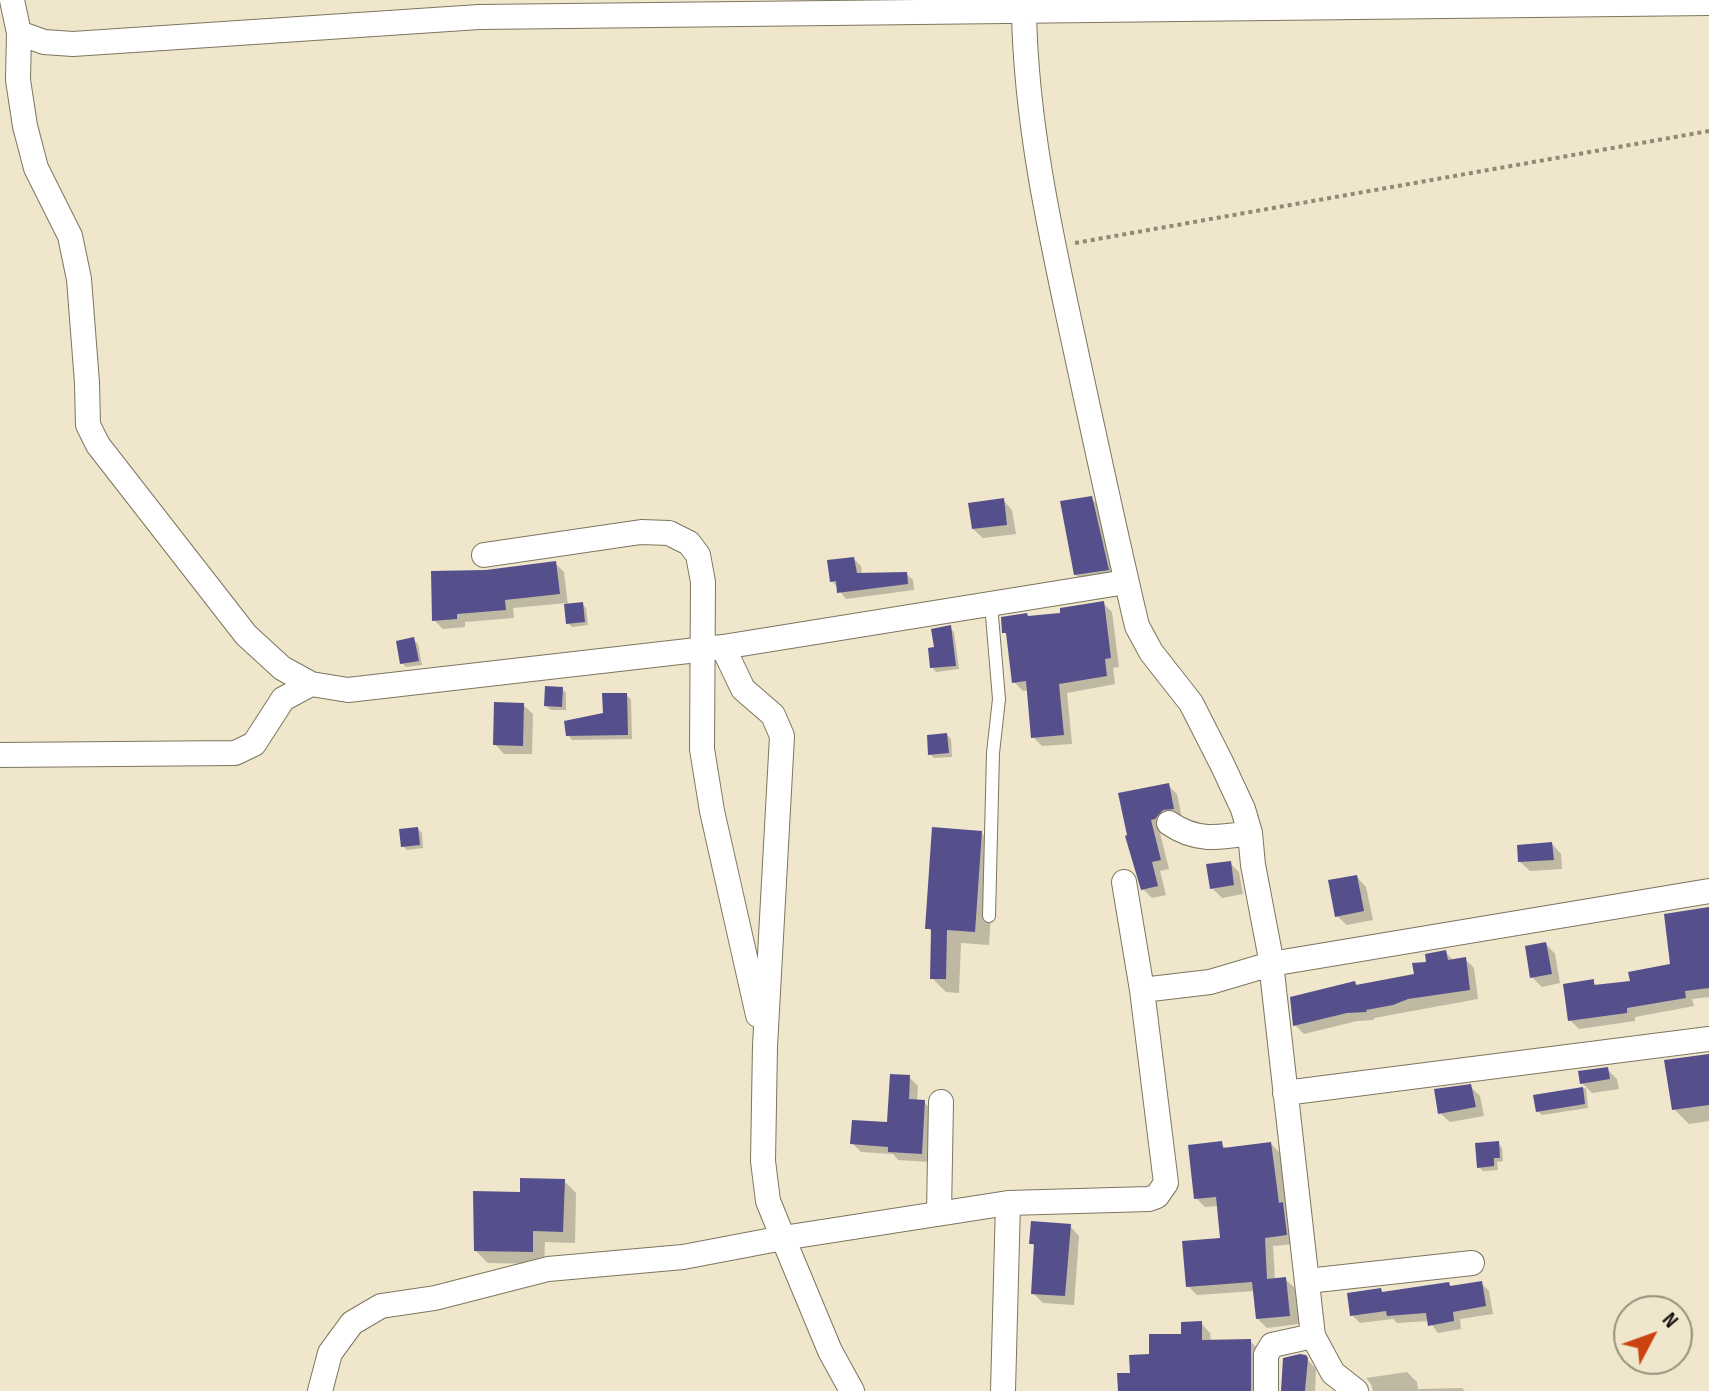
<!DOCTYPE html>
<html>
<head>
<meta charset="utf-8">
<style>
  body { margin:0 }
  #map { position:relative; width:1709px; height:1391px; overflow:hidden; background:#efe6cc; font-family:"Sofia Sans Condensed",sans-serif }
  canvas { display:block }
  .north { position:absolute; left:1613px; top:1295px; width:80px; height:80px; box-sizing:border-box; background:#efe6cc; border:2px solid #97917e; border-radius:50%; rotate:49deg; font-size:22px; font-weight:700; line-height:32px; text-align:center; color:#141108 }
  .north::after { content:''; display:block; margin:auto; width:28px; height:36px; background:#cb4310; clip-path:polygon(50% 0,100% 100%,50% 72%,0 100%) }
</style>
</head>
<body>
<div id="map">
<canvas width="1709" height="1391"></canvas>
<div class="north">N</div>
</div>
<script>
const context = document.querySelector('canvas').getContext('2d');
context.lineJoin = 'round';
function fill(path, color) {
  context.fillStyle = color;
  context.fill(path, 'evenodd');
}
function strokePath(path, color, width, dash) {
  context.strokeStyle = color;
  context.lineWidth = width;
  context.lineCap = dash ? 'butt' : 'round';
  context.setLineDash(dash || []);
  context.stroke(path);
}
fill(new Path2D(`
  M 1091,498 L 1099,506 L 1115,577 L 1083,582 L 1075,574 Z
  M 1003,500 L 1012,510 L 1016,534 L 983,538 L 973,529 Z
  M 854,559 L 861,566 L 862,575 L 906,574 L 913,580 L 914,590 L 846,599 L 832,581 Z
  M 555,563 L 564,572 L 568,606 L 582,604 L 586,608 L 588,625 L 572,627 L 568,623 L 566,603 L 513,608 L 514,618 L 465,622 L 465,627 L 443,629 L 434,620 L 486,572 Z
  M 1103,603 L 1112,612 L 1119,667 L 1113,668 L 1115,684 L 1067,693 L 1072,744 L 1042,746 L 1033,737 L 1029,690 L 1023,691 L 1014,682 L 1008,636 L 1004,632 L 1029,618 L 1062,614 Z
  M 950,628 L 954,632 L 959,669 L 936,672 L 932,667 L 936,649 Z
  M 414,640 L 418,644 L 422,665 L 406,667 L 402,663 Z
  M 562,689 L 566,693 L 566,710 L 551,710 L 546,706 Z
  M 626,695 L 631,699 L 632,739 L 572,740 L 568,735 L 605,715 Z
  M 523,705 L 533,714 L 532,754 L 504,754 L 495,744 Z
  M 947,735 L 951,739 L 952,757 L 934,758 L 930,754 Z
  M 1168,785 L 1177,794 L 1182,818 L 1159,829 L 1169,869 L 1160,871 L 1166,895 L 1152,898 L 1143,889 L 1127,837 Z
  M 418,829 L 422,833 L 423,848 L 407,850 L 403,846 Z
  M 981,833 L 995,847 L 989,945 L 961,943 L 959,993 L 946,992 L 932,978 L 933,933 L 928,928 Z
  M 1552,844 L 1561,854 L 1562,869 L 1530,871 L 1520,862 Z
  M 1230,863 L 1239,872 L 1243,894 L 1222,898 L 1212,888 Z
  M 1357,877 L 1366,887 L 1373,920 L 1347,925 L 1337,916 Z
  M 1709,908 L 1709,997 L 1692,999 L 1694,1006 L 1635,1017 L 1635,1021 L 1579,1029 L 1570,1020 L 1593,982 L 1598,986 L 1632,983 L 1672,965 Z
  M 1546,944 L 1555,954 L 1560,983 L 1542,987 L 1532,977 Z
  M 1445,952 L 1454,961 L 1465,959 L 1474,968 L 1478,999 L 1374,1018 L 1374,1020 L 1357,1021 L 1304,1034 L 1295,1025 L 1355,983 L 1358,986 L 1416,976 Z
  M 1709,1056 L 1709,1121 L 1689,1124 L 1674,1109 Z
  M 1607,1069 L 1617,1079 L 1619,1089 L 1592,1093 L 1582,1083 Z
  M 909,1077 L 918,1086 L 917,1102 L 924,1102 L 933,1111 L 930,1162 L 898,1160 L 893,1154 L 861,1152 L 852,1143 L 889,1124 Z
  M 1470,1086 L 1480,1096 L 1484,1116 L 1450,1122 L 1440,1113 Z
  M 1586,1088 L 1588,1108 L 1542,1115 L 1538,1111 L 1535,1096 Z
  M 1498,1143 L 1502,1148 L 1503,1161 L 1497,1162 L 1498,1170 L 1483,1171 L 1479,1167 Z
  M 1221,1144 L 1227,1149 L 1271,1144 L 1280,1153 L 1287,1209 L 1295,1244 L 1273,1246 L 1275,1280 L 1285,1279 L 1295,1288 L 1299,1324 L 1267,1328 L 1258,1319 L 1255,1291 L 1197,1295 L 1188,1286 L 1222,1240 L 1219,1206 L 1205,1207 L 1196,1198 Z
  M 564,1181 L 576,1193 L 575,1243 L 545,1242 L 544,1264 L 488,1263 L 476,1251 L 522,1194 Z
  M 1070,1226 L 1079,1236 L 1074,1305 L 1043,1303 L 1033,1293 L 1036,1248 L 1031,1243 Z
  M 1481,1283 L 1489,1291 L 1493,1314 L 1460,1319 L 1461,1329 L 1438,1333 L 1429,1321 L 1397,1323 L 1393,1319 L 1360,1323 L 1352,1315 L 1384,1294 L 1449,1284 L 1452,1287 Z
  M 1201,1323 L 1210,1333 L 1211,1342 L 1250,1341 L 1260,1351 L 1261,1391 L 1120,1391 L 1151,1356 Z
  M 1305,1357 L 1316,1369 L 1315,1391 L 1283,1391 Z
  M 1407,1372 L 1417,1382 L 1418,1389 L 1462,1388 L 1465,1391 L 1373,1391 L 1371,1384 L 1366,1378 Z`), '#0003');
fill(new Path2D(`
  M 1092,496 L 1109,570 L 1074,575 L 1060,501 Z
  M 1004,498 L 1007,525 L 972,529 L 968,503 Z
  M 854,557 L 857,573 L 907,572 L 908,584 L 837,593 L 836,581 L 830,582 L 827,560 Z
  M 556,561 L 560,594 L 505,600 L 506,610 L 457,614 L 457,619 L 432,621 L 431,571 L 486,570 Z
  M 1104,601 L 1111,658 L 1105,659 L 1107,676 L 1059,684 L 1064,735 L 1031,738 L 1026,681 L 1012,683 L 1006,633 L 1002,633 L 1001,617 L 1027,613 L 1028,616 L 1060,613 L 1060,608 Z
  M 583,602 L 585,622 L 566,624 L 564,604 Z
  M 951,625 L 956,666 L 930,668 L 928,648 L 934,647 L 931,629 Z
  M 414,637 L 419,661 L 400,664 L 396,641 Z
  M 545,686 L 563,687 L 562,707 L 544,706 Z
  M 602,693 L 627,693 L 628,735 L 566,736 L 564,721 L 603,713 Z
  M 494,702 L 524,703 L 523,746 L 493,745 Z
  M 947,733 L 949,753 L 928,755 L 927,735 Z
  M 1169,783 L 1174,809 L 1163,810 L 1155,819 L 1151,820 L 1161,860 L 1152,862 L 1158,886 L 1141,890 L 1125,836 L 1127,835 L 1118,793 Z
  M 418,827 L 420,845 L 401,847 L 399,829 Z
  M 932,827 L 982,831 L 975,932 L 947,930 L 946,979 L 930,979 L 931,929 L 925,929 Z
  M 1552,842 L 1554,860 L 1518,862 L 1517,845 Z
  M 1231,861 L 1234,885 L 1210,889 L 1206,864 Z
  M 1357,875 L 1364,911 L 1335,917 L 1328,880 Z
  M 1709,907 L 1709,988 L 1685,991 L 1686,998 L 1627,1008 L 1627,1013 L 1568,1021 L 1563,984 L 1594,979 L 1594,985 L 1630,981 L 1628,972 L 1670,964 L 1664,914 Z
  M 1546,942 L 1552,974 L 1530,978 L 1525,946 Z
  M 1446,950 L 1448,960 L 1466,957 L 1470,990 L 1408,999 L 1393,1005 L 1366,1010 L 1367,1012 L 1347,1013 L 1293,1026 L 1290,997 L 1355,981 L 1356,985 L 1414,974 L 1412,963 L 1426,962 L 1425,954 Z
  M 1709,1054 L 1709,1105 L 1672,1110 L 1664,1060 Z
  M 1608,1067 L 1610,1079 L 1580,1084 L 1578,1071 Z
  M 890,1074 L 910,1075 L 909,1099 L 925,1100 L 922,1154 L 888,1152 L 888,1147 L 850,1144 L 852,1120 L 887,1122 Z
  M 1471,1084 L 1476,1107 L 1438,1114 L 1434,1089 Z
  M 1583,1087 L 1585,1104 L 1536,1112 L 1533,1095 Z
  M 1222,1141 L 1223,1148 L 1271,1142 L 1279,1203 L 1283,1202 L 1287,1235 L 1265,1238 L 1267,1279 L 1286,1277 L 1290,1316 L 1256,1319 L 1252,1282 L 1186,1287 L 1182,1241 L 1220,1238 L 1216,1197 L 1194,1199 L 1188,1145 Z
  M 1499,1141 L 1500,1158 L 1494,1158 L 1494,1166 L 1477,1168 L 1475,1143 Z
  M 520,1178 L 565,1179 L 563,1232 L 533,1231 L 533,1252 L 474,1251 L 473,1191 L 520,1192 Z
  M 1031,1221 L 1071,1224 L 1065,1296 L 1031,1294 L 1034,1244 L 1029,1244 Z
  M 1482,1281 L 1486,1306 L 1453,1312 L 1454,1321 L 1428,1326 L 1426,1313 L 1387,1316 L 1386,1311 L 1350,1316 L 1347,1293 L 1381,1288 L 1382,1292 L 1449,1282 L 1450,1286 Z
  M 1202,1321 L 1202,1340 L 1251,1339 L 1251,1391 L 1118,1391 L 1117,1373 L 1130,1373 L 1129,1355 L 1149,1354 L 1149,1334 L 1181,1334 L 1181,1322 Z
  M 1300,1354 L 1306,1355 L 1308,1358 L 1305,1391 L 1281,1391 L 1283,1358 Z`), '#55508c');
const lane = new Path2D(`
  M 989,916 L 993,753 L 999,699 L 991,604`);
const street = new Path2D(`
  M 12,0 L 19,33 L 44,42 L 73,44 L 479,17 L 1709,3
  M 1024,12 C 1026,125 1051,236 1075,347 C 1095,440 1115,533 1137,626 L 1151,652 L 1191,703 L 1222,764 L 1243,809 L 1250,833 L 1253,865 L 1270,954 L 1313,1336 L 1333,1373 L 1356,1391
  M 19,33 L 18,80 L 25,126 L 36,168 L 70,236 L 79,279 L 87,383 L 88,425 L 98,445 L 246,635 L 282,668 L 311,684 L 348,690 L 723,647 L 1126,582
  M 484,555 L 641,532 L 669,533 L 689,543 L 698,555 L 703,582 L 702,749 L 712,811 L 758,1015
  M 723,647 L 743,689 L 773,715 L 782,736 L 765,1046 L 763,1161 L 768,1201 L 783,1238 L 1008,1203
  M 0,755 L 235,753 L 254,744 L 283,699 L 311,684
  M 1169,823 C 1196,842 1219,838 1250,833
  M 1124,882 L 1142,990
  M 1285,1093 L 1709,1039
  M 939,1213 L 941,1102
  M 1307,1281 L 1472,1263
  M 320,1391 L 330,1353 L 352,1323 L 381,1306 L 435,1298 L 548,1269 L 683,1257 L 783,1238 L 830,1351 L 852,1391
  M 1003,1391 L 1008,1203 L 1149,1199 L 1157,1196 L 1166,1183 L 1142,990 L 1210,982 L 1271,964 L 1709,891
  M 1266,1391 L 1266,1355 L 1272,1345 L 1313,1336`);
strokePath(lane, '#7d755e', 14);
strokePath(street, '#7d755e', 26);
strokePath(new Path2D(`
  M 1075,243 L 1709,131`), '#908977', 4, [4, 4]);
strokePath(lane, '#fff', 12);
strokePath(street, '#fff', 24);
</script>
</body>
</html>
